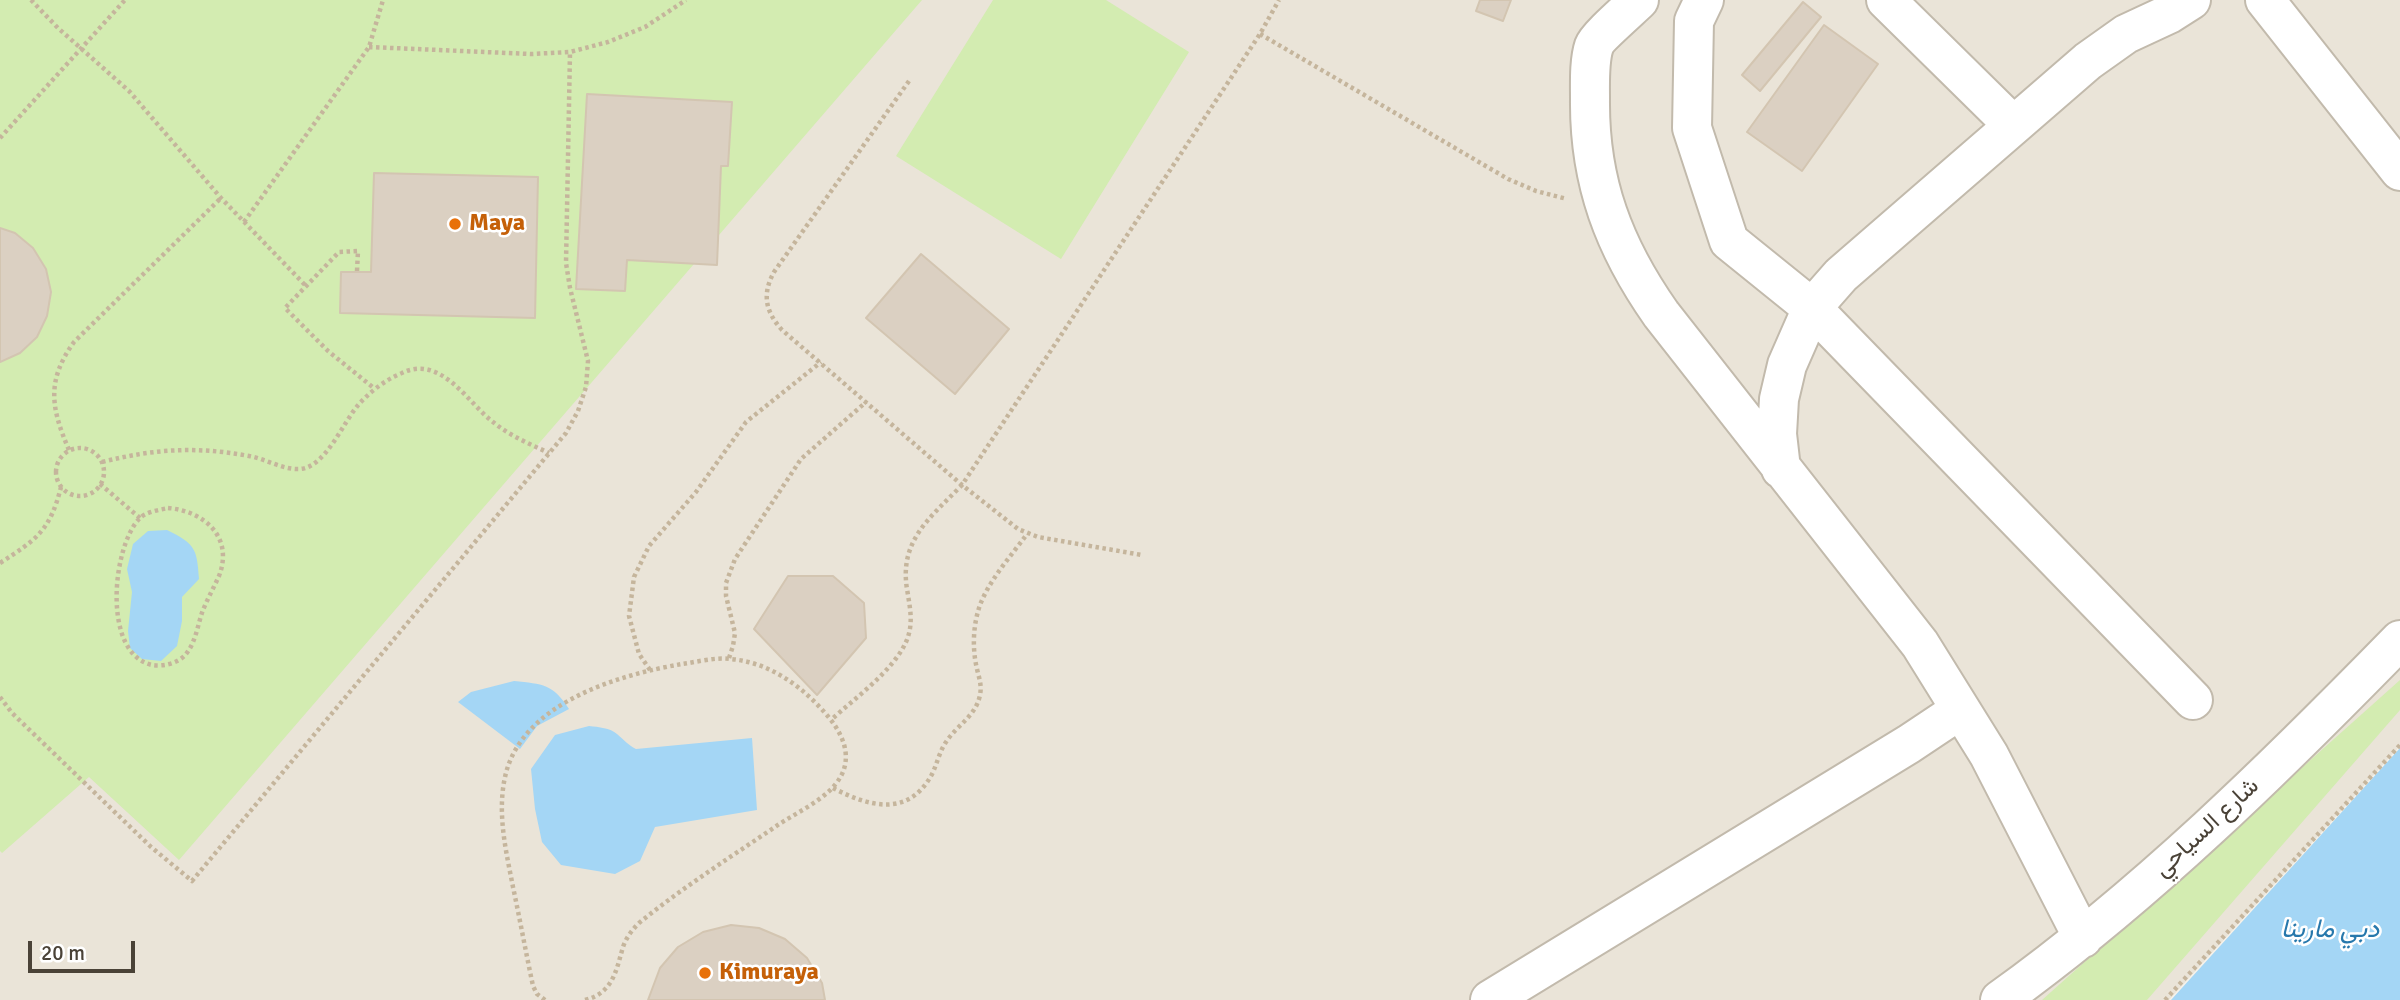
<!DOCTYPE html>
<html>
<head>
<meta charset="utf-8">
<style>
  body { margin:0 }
  #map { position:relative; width:2400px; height:1000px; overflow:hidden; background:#f6f2ea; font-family:Signika,sans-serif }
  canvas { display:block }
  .scale { position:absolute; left:28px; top:941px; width:107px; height:32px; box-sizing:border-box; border:4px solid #4a4237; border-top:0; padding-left:9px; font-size:21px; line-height:24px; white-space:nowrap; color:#4a4237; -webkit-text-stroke:5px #fff; paint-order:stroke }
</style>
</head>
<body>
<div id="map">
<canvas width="2400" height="1000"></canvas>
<div class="scale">20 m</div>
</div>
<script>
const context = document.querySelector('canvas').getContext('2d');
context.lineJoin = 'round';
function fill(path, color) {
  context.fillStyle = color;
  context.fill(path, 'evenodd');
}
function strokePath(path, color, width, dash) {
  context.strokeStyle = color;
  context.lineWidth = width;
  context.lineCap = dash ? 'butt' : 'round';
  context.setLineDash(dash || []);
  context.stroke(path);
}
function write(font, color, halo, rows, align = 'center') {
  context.font = font + ' Signika,Vazirmatn,sans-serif';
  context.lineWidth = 5;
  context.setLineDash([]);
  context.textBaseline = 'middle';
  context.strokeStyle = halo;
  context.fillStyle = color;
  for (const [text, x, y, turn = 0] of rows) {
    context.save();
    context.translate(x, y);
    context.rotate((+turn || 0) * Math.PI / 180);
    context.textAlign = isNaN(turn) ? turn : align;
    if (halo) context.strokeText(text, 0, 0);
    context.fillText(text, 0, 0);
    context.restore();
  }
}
fill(new Path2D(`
  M 0,0 L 2400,0 L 2400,746 L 2169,1000 L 0,1000 Z`), '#eae4d8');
fill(new Path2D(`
  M 0,0 L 922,0 L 179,860 L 89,777 L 2,853 L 0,851 Z
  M 993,0 L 1106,0 L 1189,52 L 1061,259 L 896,156 Z
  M 2400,680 L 2400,710 L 2147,1000 L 2042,1000 Z`), '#d3ecb1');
fill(new Path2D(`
  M 167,530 C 195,544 197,548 199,579 L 182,597 L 182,621 L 177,646 L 161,661 L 142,659 L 130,648 L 128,631 L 132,592 L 127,569 L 133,544 L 148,531 Z
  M 514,681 C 543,684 553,684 569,709 L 537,726 L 520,749 L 458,702 L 471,692 Z
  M 589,726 C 599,727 610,728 617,734 C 624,740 628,745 636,749 L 752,738 L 757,810 L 655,827 L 640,861 L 615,874 L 561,865 L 542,842 L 535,809 L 531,769 L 555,735 Z
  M 2400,748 L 2400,1000 L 2171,1000 Z`), '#a4d6f5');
const building = new Path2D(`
  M 1480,0 L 1511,0 L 1503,21 L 1476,11 Z
  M 1803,2 L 1821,17 L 1760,91 L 1742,75 Z
  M 1824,25 L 1878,64 L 1802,171 L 1747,132 Z
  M 587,94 L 732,102 L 728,166 L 721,166 L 717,265 L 627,260 L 625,291 L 576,289 Z
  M 374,173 L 538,177 L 535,318 L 340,313 L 341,272 L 371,272 Z
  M 0,228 L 15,233 L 33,248 L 46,269 L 51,292 L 47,316 L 37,337 L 20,353 L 0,362 Z
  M 921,254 L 1009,329 L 955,394 L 866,318 Z
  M 788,576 L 833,576 L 864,603 L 866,638 L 817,695 L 754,629 Z
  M 731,925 L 759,928 L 785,939 L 807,958 L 822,983 L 825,1000 L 648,1000 L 660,968 L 678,947 L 703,932 Z`);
fill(building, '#dbd0c2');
strokePath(building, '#d3c5b1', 2);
const minor = new Path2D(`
  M 1639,0 C 1630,9 1597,37 1594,46 C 1589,61 1590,83 1590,99 C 1589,182 1614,247 1661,314 L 1920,644 L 1989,755 L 2083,938
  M 1704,0 L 1694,21 L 1692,128 L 1729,241 L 1812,308 L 2193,700
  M 1886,0 L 2013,125
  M 2265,0 L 2400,171
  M 1781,469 L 1777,434 L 1779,399 L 1787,365 L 1812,308 L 1841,275 L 2088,61 L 2126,34 L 2169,14 L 2191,0
  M 1490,1000 L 1909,744 L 1960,710
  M 2000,1000 C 2146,895 2275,768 2400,640`);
strokePath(minor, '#c2baac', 42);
strokePath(new Path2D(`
  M 31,0 L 58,28 L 129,91 L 221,198 L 306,286
  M 1260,34 L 1508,179 L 1536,191 L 1567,199
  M 369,47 L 531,54 L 570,52 L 608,42 L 645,27 L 686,0
  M 909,81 L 774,272 C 762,294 765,311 782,330 L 962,485 L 1018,529 L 1038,537 L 1142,555
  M 0,138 L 125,0
  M 244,222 L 369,47 L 383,0
  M 357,271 L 358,251 L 339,252 L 285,308 L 328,351 L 375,389
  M56 472a24 24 0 1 1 48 0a24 24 0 1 1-48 0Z
  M 69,450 C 51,408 46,381 74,342 L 221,198
  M 102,462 C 154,449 195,446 249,456 C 266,459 283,470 300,469 C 326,467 343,422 359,404 C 371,391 385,380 402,373 C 441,354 468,403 493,422 C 510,436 530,444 549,453
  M 100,484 L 140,518
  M 168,508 C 204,511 234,537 219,576 C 214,587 208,598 203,610 C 198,623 196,642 186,654 C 179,663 163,667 152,665 C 102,654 112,548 139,519 C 145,512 159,510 168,508 Z
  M 0,563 C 36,540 50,531 61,487
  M 729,658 L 733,646 L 735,633 L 726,596 L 726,583 L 735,559 L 801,459 L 866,402
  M 650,670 L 639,654 L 629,616 L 634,577 L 649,546 L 696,492 L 746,422 L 821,362
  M 0,697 L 12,713 L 150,846 L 192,881 L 566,433 L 578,411 L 586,387 L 588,361 L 570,288 L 566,263 L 570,52
  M 833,788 C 868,806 907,818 931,776 C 937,765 939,752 946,742 C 957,725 976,716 980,695 C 982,685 979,678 977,669 C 972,648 973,625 980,605 C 990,579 1011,556 1027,534
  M 545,1000 L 537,994 L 533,986 C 526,953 520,920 513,887 C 506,851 497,814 505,777 C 521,703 618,675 682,664 C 697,662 714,657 730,659 C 771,662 806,689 831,720
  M 585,1000 C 613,993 616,971 623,947 C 626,938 632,930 639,923 C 682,888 729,858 775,827 C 796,812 830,799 842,774 C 851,755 843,736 831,720 C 855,698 893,671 906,642 C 914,624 910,608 907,589 C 899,540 931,517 962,485 L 1260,34 L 1279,0
  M 2165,1000 L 2400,745`), '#c5b59c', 4.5, [3.5, 3.5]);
strokePath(minor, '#fff', 38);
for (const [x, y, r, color] of [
  [455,224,7,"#e8710a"],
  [705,973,7,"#e8710a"]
]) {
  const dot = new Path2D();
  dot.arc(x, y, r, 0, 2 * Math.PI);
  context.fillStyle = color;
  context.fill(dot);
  strokePath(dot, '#fff', 2.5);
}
write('bold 24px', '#c56008', '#fff', [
  ["Maya",469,224],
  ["Kimuraya",719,973]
], 'left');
write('24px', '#4a4237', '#fff', [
  ["شارع السياحي",2207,828,-43]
]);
write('italic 26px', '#2778ac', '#fff', [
  ["دبي مارينا",2330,930]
]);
</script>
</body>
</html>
